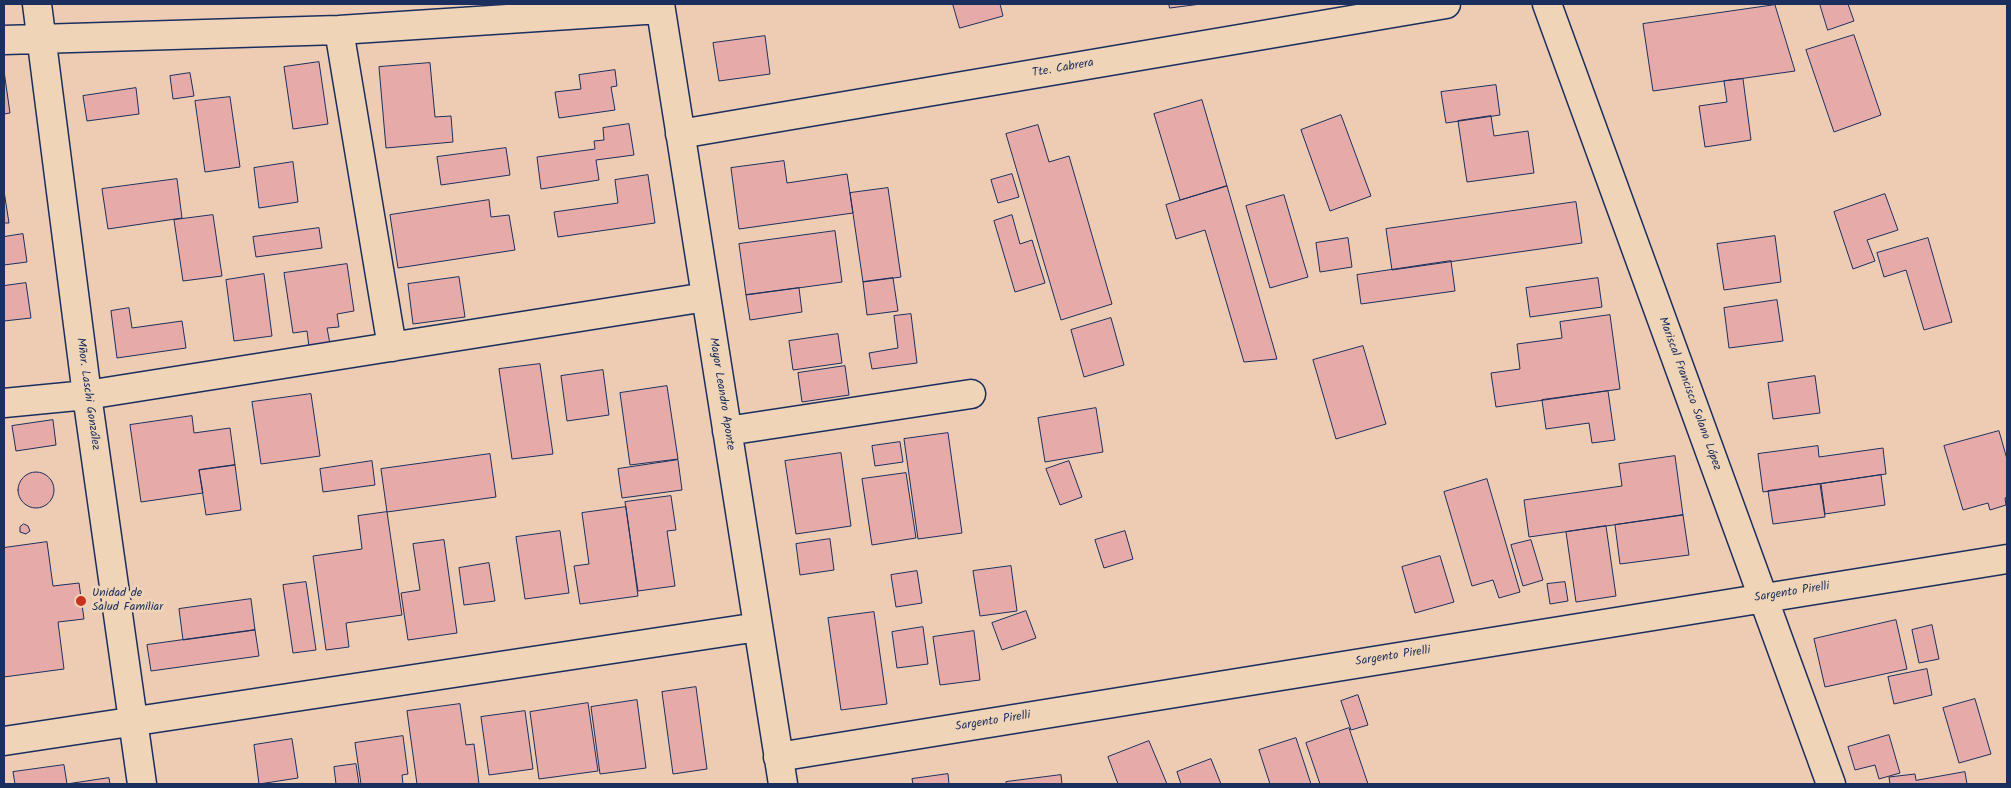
<!DOCTYPE html>
<html>
<head>
<meta charset="utf-8">
<style>
  body { margin:0 }
  #map { position:relative; width:2011px; height:788px; overflow:hidden; background:#eeccb4; font-family:Kalam,sans-serif }
  canvas { display:block }
  .frame { position:absolute; inset:0; border:5px solid #1b2f5e; pointer-events:none }
</style>
</head>
<body>
<div id="map">
<canvas width="2011" height="788"></canvas>
<div class="frame"></div>
</div>
<script>
const context = document.querySelector('canvas').getContext('2d');
context.lineJoin = 'round';
function fill(path, color) {
  context.fillStyle = color;
  context.fill(path, 'evenodd');
}
function strokePath(path, color, width, dash) {
  context.strokeStyle = color;
  context.lineWidth = width;
  context.lineCap = dash ? 'butt' : 'round';
  context.setLineDash(dash || []);
  context.stroke(path);
}
function write(font, color, halo, rows, align = 'center') {
  context.font = font + ' Kalam,sans-serif';
  context.lineWidth = 5;
  context.setLineDash([]);
  context.textBaseline = 'middle';
  context.strokeStyle = halo;
  context.fillStyle = color;
  for (const [text, x, y, turn = 0] of rows) {
    context.save();
    context.translate(x, y);
    context.rotate((+turn || 0) * Math.PI / 180);
    context.textAlign = isNaN(turn) ? turn : align;
    if (halo) context.strokeText(text, 0, 0);
    context.fillText(text, 0, 0);
    context.restore();
  }
}
const building = new Path2D(`
  M 953,4 L 1000,4 L 1003,16 L 960,28 Z
  M 1169,4 L 1201,4 L 1170,8 Z
  M 1820,4 L 1848,4 L 1854,21 L 1828,30 Z
  M 1775,5 L 1795,71 L 1653,91 L 1643,24 Z
  M 1854,35 L 1881,115 L 1834,132 L 1806,50 Z
  M 765,36 L 770,74 L 719,81 L 713,43 Z
  M 319,62 L 328,124 L 293,129 L 284,67 Z
  M 430,63 L 435,117 L 451,116 L 453,142 L 386,148 L 379,67 Z
  M 615,70 L 617,86 L 611,87 L 615,110 L 559,118 L 555,92 L 581,89 L 579,75 Z
  M 4,71 L 10,113 L 4,114 Z
  M 190,73 L 194,96 L 173,99 L 170,76 Z
  M 1743,79 L 1751,140 L 1705,147 L 1699,106 L 1727,102 L 1724,81 Z
  M 1496,85 L 1500,115 L 1446,123 L 1441,92 Z
  M 136,88 L 139,114 L 87,121 L 83,96 Z
  M 230,97 L 240,167 L 205,172 L 195,101 Z
  M 1202,100 L 1227,186 L 1180,200 L 1154,114 Z
  M 1341,115 L 1371,196 L 1330,211 L 1301,130 Z
  M 1491,116 L 1494,136 L 1528,131 L 1534,173 L 1467,182 L 1458,121 Z
  M 629,124 L 634,155 L 596,160 L 599,180 L 541,189 L 537,157 L 595,149 L 594,141 L 604,140 L 603,128 Z
  M 1038,125 L 1049,162 L 1069,156 L 1112,304 L 1061,320 L 1006,134 Z
  M 506,148 L 510,175 L 441,185 L 437,157 Z
  M 784,161 L 787,183 L 847,174 L 853,213 L 739,229 L 731,168 Z
  M 293,162 L 298,202 L 259,208 L 254,168 Z
  M 1012,174 L 1019,197 L 998,203 L 991,180 Z
  M 648,175 L 655,223 L 558,237 L 554,212 L 618,203 L 615,180 Z
  M 177,179 L 182,218 L 108,229 L 102,189 Z
  M 1227,186 L 1277,359 L 1244,362 L 1205,230 L 1176,239 L 1166,205 Z
  M 888,188 L 901,277 L 863,282 L 850,193 Z
  M 4,191 L 9,223 L 4,223 Z
  M 1885,194 L 1898,230 L 1867,240 L 1875,261 L 1853,269 L 1834,212 Z
  M 1284,195 L 1308,277 L 1270,288 L 1246,206 Z
  M 489,200 L 491,217 L 509,215 L 515,250 L 398,268 L 390,215 Z
  M 1576,202 L 1582,243 L 1392,270 L 1386,229 Z
  M 213,215 L 222,276 L 183,281 L 174,220 Z
  M 1012,215 L 1020,244 L 1032,240 L 1045,283 L 1015,292 L 994,221 Z
  M 319,228 L 322,248 L 256,257 L 253,237 Z
  M 835,231 L 842,282 L 746,295 L 739,244 Z
  M 23,234 L 27,262 L 4,265 L 4,237 Z
  M 1775,236 L 1781,282 L 1724,290 L 1717,244 Z
  M 1348,238 L 1352,267 L 1320,272 L 1316,243 Z
  M 1928,238 L 1952,322 L 1924,330 L 1906,270 L 1884,277 L 1877,253 Z
  M 1451,261 L 1455,291 L 1361,304 L 1357,275 Z
  M 347,264 L 354,311 L 337,314 L 339,327 L 327,328 L 330,344 L 309,347 L 307,331 L 293,333 L 284,273 Z
  M 264,274 L 272,336 L 234,341 L 226,280 Z
  M 459,277 L 465,317 L 413,324 L 408,284 Z
  M 893,278 L 898,311 L 867,315 L 863,282 Z
  M 1598,278 L 1602,307 L 1530,317 L 1526,288 Z
  M 26,283 L 31,318 L 4,321 L 4,286 Z
  M 799,288 L 802,312 L 750,320 L 746,295 Z
  M 1777,300 L 1783,341 L 1729,348 L 1724,308 Z
  M 129,308 L 132,328 L 182,321 L 186,348 L 117,358 L 111,311 Z
  M 911,314 L 917,363 L 872,369 L 869,353 L 898,348 L 894,316 Z
  M 1610,315 L 1620,389 L 1496,407 L 1491,373 L 1520,369 L 1517,344 L 1562,338 L 1560,322 Z
  M 1111,318 L 1124,365 L 1084,377 L 1071,330 Z
  M 838,334 L 842,363 L 793,370 L 789,341 Z
  M 1363,346 L 1386,424 L 1336,439 L 1313,360 Z
  M 540,364 L 553,454 L 512,459 L 499,369 Z
  M 845,366 L 849,395 L 802,402 L 798,373 Z
  M 603,370 L 609,415 L 567,421 L 561,376 Z
  M 1815,376 L 1820,413 L 1773,419 L 1768,383 Z
  M 667,386 L 678,459 L 630,465 L 620,393 Z
  M 1608,391 L 1615,440 L 1592,443 L 1589,423 L 1546,429 L 1542,400 Z
  M 311,394 L 320,456 L 261,464 L 252,402 Z
  M 1096,408 L 1103,452 L 1045,462 L 1038,418 Z
  M 192,416 L 194,433 L 230,428 L 235,465 L 199,470 L 203,493 L 141,502 L 130,425 Z
  M 53,420 L 56,445 L 16,451 L 12,426 Z
  M 1999,431 L 2007,459 L 2007,497 L 2005,498 L 2006,505 L 1990,510 L 1988,503 L 1963,510 L 1944,446 Z
  M 948,433 L 962,533 L 918,539 L 904,439 Z
  M 900,442 L 903,462 L 875,466 L 872,446 Z
  M 1818,446 L 1819,457 L 1883,448 L 1886,474 L 1763,492 L 1758,454 Z
  M 841,453 L 851,526 L 796,534 L 785,461 Z
  M 490,454 L 496,497 L 387,512 L 381,469 Z
  M 1675,456 L 1683,515 L 1529,537 L 1524,500 L 1622,486 L 1619,464 Z
  M 678,460 L 682,490 L 622,498 L 618,469 Z
  M 372,461 L 375,485 L 323,492 L 320,469 Z
  M 1069,461 L 1082,497 L 1060,505 L 1046,469 Z
  M 235,465 L 241,510 L 206,515 L 199,470 Z
  M18 490a18 18 0 1 1 36 0a18 18 0 1 1-36 0Z
  M 906,473 L 916,538 L 872,545 L 862,479 Z
  M 1881,475 L 1885,505 L 1825,514 L 1821,484 Z
  M 1487,479 L 1520,592 L 1499,598 L 1493,580 L 1472,586 L 1444,492 Z
  M 1820,484 L 1825,517 L 1773,524 L 1768,491 Z
  M 671,496 L 676,530 L 667,531 L 675,586 L 638,591 L 625,502 Z
  M 626,507 L 638,596 L 580,604 L 574,566 L 589,564 L 582,513 Z
  M 387,512 L 402,615 L 346,623 L 349,647 L 326,650 L 313,556 L 362,549 L 358,516 Z
  M 1683,515 L 1689,555 L 1620,564 L 1615,525 Z
  M 24,524 L 28,526 L 30,531 L 26,534 L 20,532 L 20,527 Z
  M 1606,526 L 1616,596 L 1576,602 L 1566,532 Z
  M 560,531 L 569,593 L 525,599 L 516,537 Z
  M 1125,531 L 1133,559 L 1104,568 L 1095,540 Z
  M 830,539 L 834,570 L 800,575 L 796,544 Z
  M 444,540 L 457,633 L 408,640 L 401,593 L 420,590 L 413,544 Z
  M 1531,540 L 1543,580 L 1523,586 L 1511,545 Z
  M 47,542 L 53,586 L 79,583 L 84,619 L 58,622 L 64,669 L 4,677 L 4,548 Z
  M 1440,556 L 1454,602 L 1415,613 L 1402,567 Z
  M 489,563 L 495,601 L 464,605 L 459,568 Z
  M 1011,566 L 1017,611 L 980,616 L 973,571 Z
  M 917,571 L 922,603 L 896,607 L 891,575 Z
  M 306,582 L 316,650 L 293,653 L 283,585 Z
  M 1565,582 L 1568,601 L 1550,604 L 1547,584 Z
  M 251,599 L 255,630 L 183,640 L 179,609 Z
  M 1026,611 L 1036,638 L 1002,650 L 992,623 Z
  M 874,612 L 887,704 L 841,710 L 828,618 Z
  M 1896,620 L 1907,669 L 1825,687 L 1814,639 Z
  M 1932,625 L 1939,659 L 1919,663 L 1912,630 Z
  M 923,627 L 928,664 L 897,668 L 892,632 Z
  M 255,630 L 259,656 L 151,671 L 147,645 Z
  M 974,631 L 980,680 L 940,685 L 933,637 Z
  M 1927,669 L 1932,695 L 1894,704 L 1888,677 Z
  M 696,687 L 707,769 L 673,774 L 662,692 Z
  M 1358,695 L 1368,725 L 1351,730 L 1341,701 Z
  M 1975,699 L 1991,754 L 1959,763 L 1943,708 Z
  M 637,700 L 646,768 L 600,774 L 591,707 Z
  M 588,703 L 598,771 L 539,779 L 530,712 Z
  M 460,704 L 466,745 L 474,744 L 479,784 L 417,784 L 407,711 Z
  M 525,711 L 533,769 L 489,775 L 481,717 Z
  M 1349,728 L 1368,784 L 1320,784 L 1306,743 Z
  M 1889,735 L 1900,773 L 1879,779 L 1875,765 L 1855,770 L 1848,747 Z
  M 403,736 L 408,774 L 402,775 L 403,784 L 361,784 L 355,743 Z
  M 1296,738 L 1311,784 L 1270,784 L 1259,750 Z
  M 292,739 L 298,778 L 259,784 L 254,745 Z
  M 1149,741 L 1167,784 L 1118,784 L 1108,757 Z
  M 1211,759 L 1221,784 L 1181,784 L 1177,772 Z
  M 356,764 L 359,784 L 336,784 L 334,767 Z
  M 64,765 L 67,784 L 15,784 L 13,772 Z
  M 1965,772 L 1967,784 L 1890,784 L 1889,777 L 1915,774 L 1916,780 Z
  M 948,774 L 949,784 L 913,784 L 912,779 Z
  M 1061,775 L 1062,784 L 1006,784 L 1006,782 Z
  M 109,778 L 110,784 L 67,784 Z`);
fill(building, '#e6aba8');
strokePath(building, '#1b2f5e', 1);
const street = new Path2D(`
  M 37,4 L 87,395 L 142,784
  M 660,4 L 783,784
  M 1547,4 L 1831,784
  M 339,30 L 392,347
  M 4,40 L 339,30 L 660,9
  M 680,134 L 1446,4
  M 4,403 L 87,395 L 706,297
  M 727,431 L 971,394
  M 4,741 L 758,627
  M 778,757 L 2007,559`);
strokePath(street, '#1b2f5e', 31);
strokePath(street, '#f0d4b7', 28);
for (const [x, y, r, color] of [
  [81,601,6,"#c8321e"]
]) {
  const dot = new Path2D();
  dot.arc(x, y, r, 0, 2 * Math.PI);
  context.fillStyle = color;
  context.fill(dot);
  strokePath(dot, '#f0d4b7', 2);
}
write('12px', '#1b2f5e', '#f0d4b7', [
  ["Tte. Cabrera",1063,69,-10],
  ["Mñor. Laschi González",87,394,82],
  ["Mayor Leandro Aponte",721,394,81],
  ["Mariscal Francisco Solano López",1689,394,70],
  ["Sargento Pirelli",1792,593,-9],
  ["Sargento Pirelli",1393,657,-9],
  ["Sargento Pirelli",993,722,-9]
]);
write('12px', '#1b2f5e', '#f0d4b7', [
  ["Unidad de",92,594],
  ["Salud Familiar",92,608]
], 'left');
</script>
</body>
</html>
